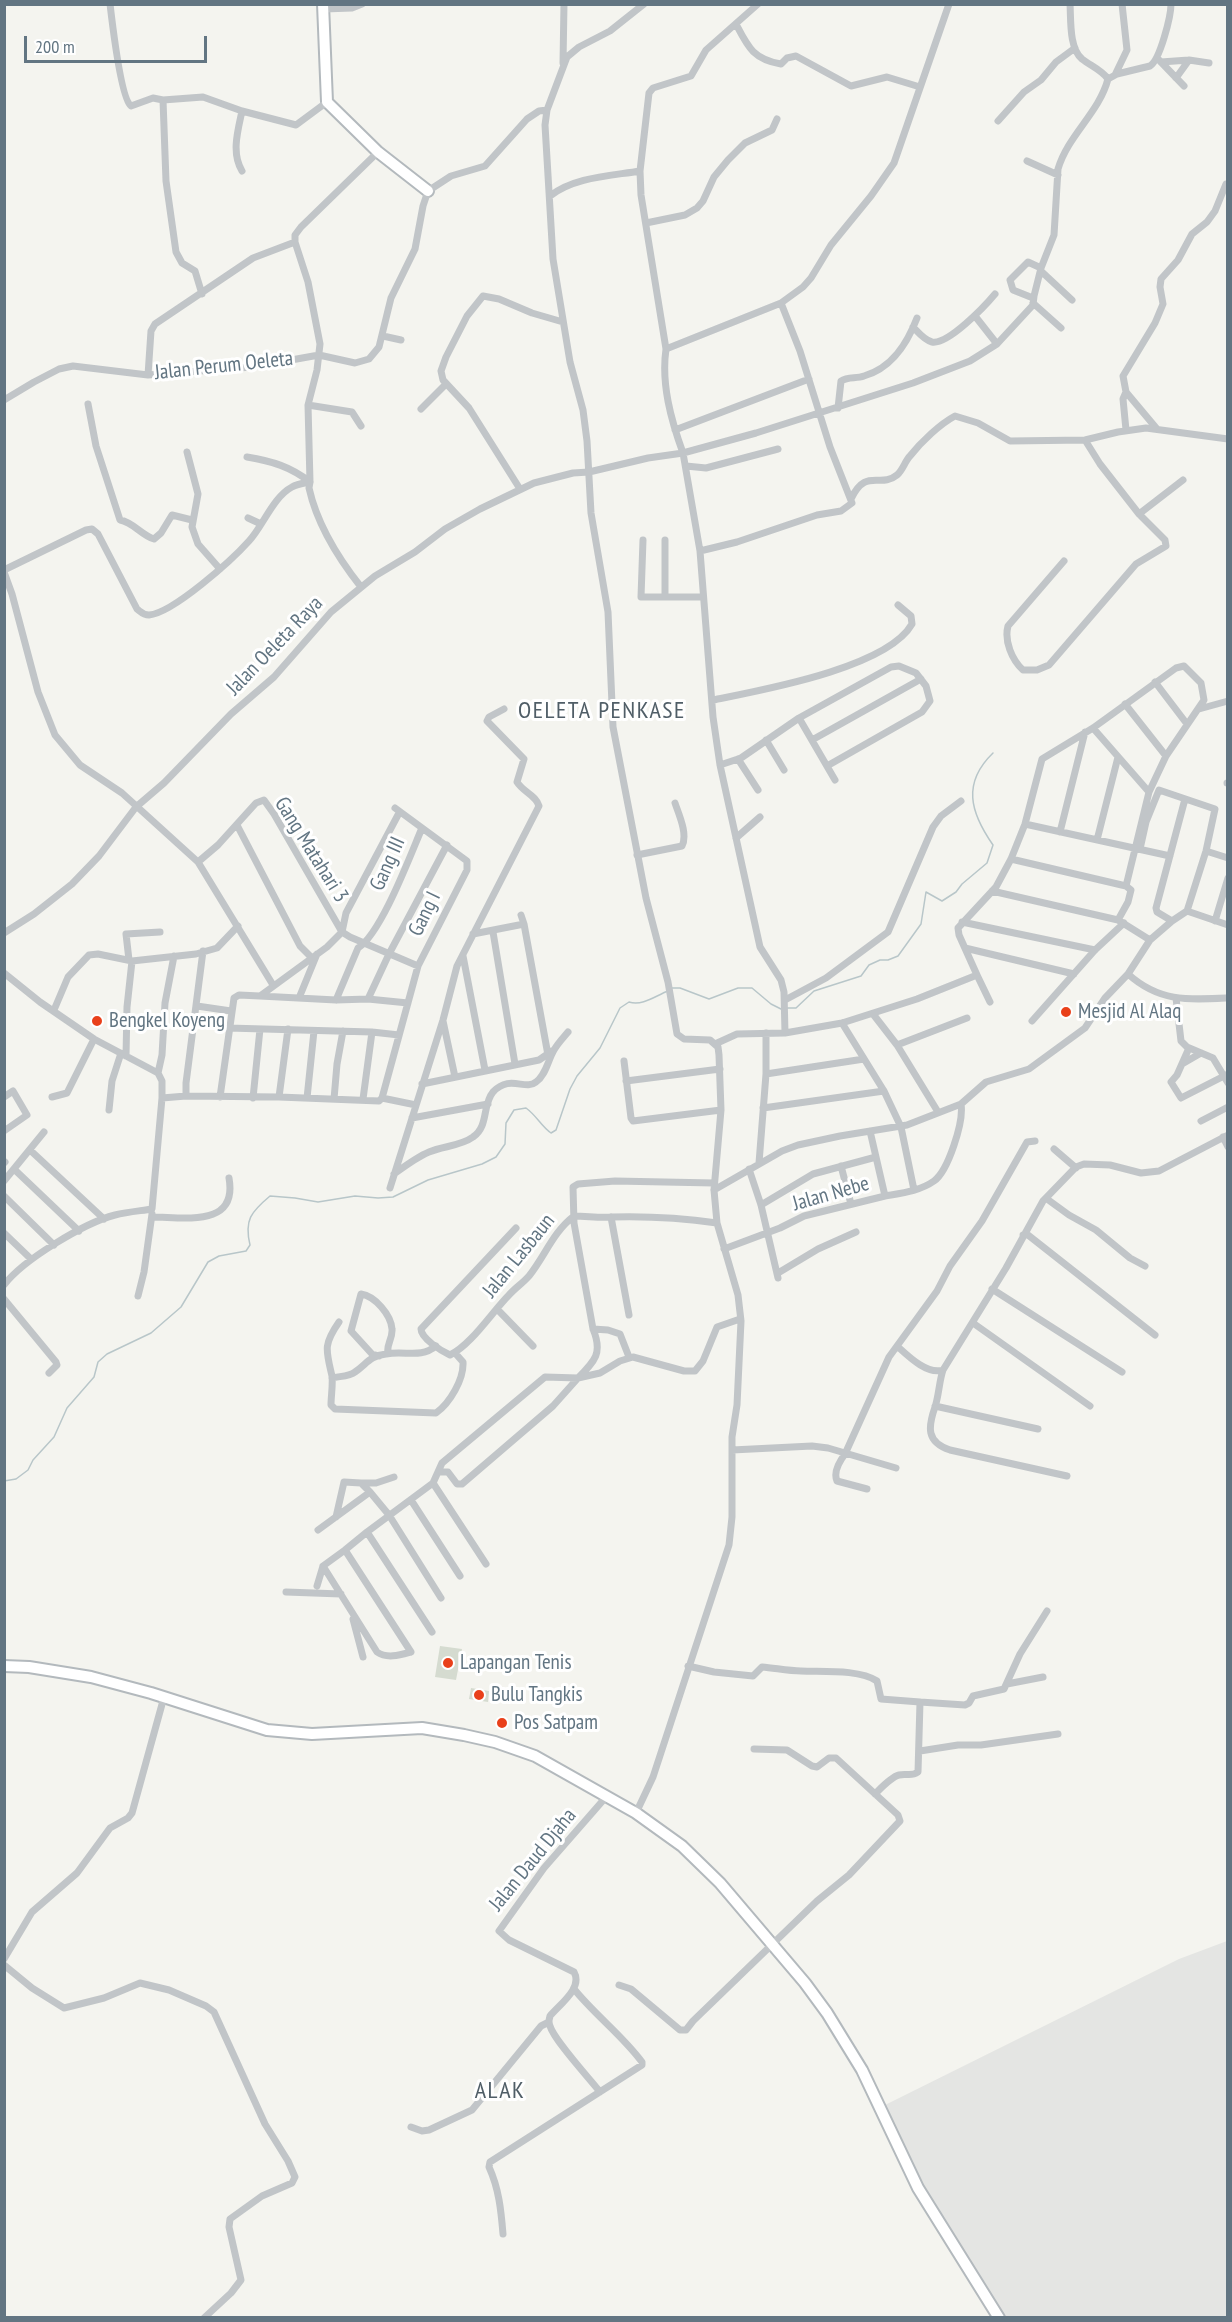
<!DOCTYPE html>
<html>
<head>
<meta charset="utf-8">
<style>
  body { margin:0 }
  #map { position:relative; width:1232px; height:2322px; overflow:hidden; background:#f4f4ef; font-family:"PT Sans Narrow",sans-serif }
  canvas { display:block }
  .frame { position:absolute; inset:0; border:6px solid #627582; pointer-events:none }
  .scale { position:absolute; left:24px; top:36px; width:183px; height:27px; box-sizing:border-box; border:3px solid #627582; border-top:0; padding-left:8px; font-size:18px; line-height:21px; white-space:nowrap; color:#627582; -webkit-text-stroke:4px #fff; paint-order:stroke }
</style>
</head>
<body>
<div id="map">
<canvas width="1232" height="2322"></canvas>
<div class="frame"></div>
<div class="scale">200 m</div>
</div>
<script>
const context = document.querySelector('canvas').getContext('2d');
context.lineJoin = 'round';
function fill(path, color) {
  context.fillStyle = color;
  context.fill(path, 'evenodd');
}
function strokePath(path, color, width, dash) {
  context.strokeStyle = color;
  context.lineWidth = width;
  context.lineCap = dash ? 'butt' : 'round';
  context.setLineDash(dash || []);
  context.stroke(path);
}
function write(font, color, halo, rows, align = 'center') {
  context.font = font + ' "PT Sans Narrow",sans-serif';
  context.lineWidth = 6;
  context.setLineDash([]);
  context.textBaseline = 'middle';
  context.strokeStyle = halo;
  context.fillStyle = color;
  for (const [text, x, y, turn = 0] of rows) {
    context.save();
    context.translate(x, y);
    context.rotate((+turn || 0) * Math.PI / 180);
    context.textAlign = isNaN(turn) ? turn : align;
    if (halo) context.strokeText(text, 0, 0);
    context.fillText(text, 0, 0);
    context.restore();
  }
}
fill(new Path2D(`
  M 1227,1941 L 1227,2317 L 1005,2317 L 917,2177 L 898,2139 L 885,2105 L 1179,1959 Z`), '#e4e5e3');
fill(new Path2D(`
  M 440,1646 L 462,1649 L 456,1680 L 435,1677 Z
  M 471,1688 L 489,1691 L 488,1702 L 469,1699 Z`), '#d5dbd0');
strokePath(new Path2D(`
  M 672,988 L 680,988 L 709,999 L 738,988 L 752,988 L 771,1004 L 781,1009
  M 786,1008 L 796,1008 L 814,991 L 861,976 L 869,965 L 880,960 L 888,960 L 898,956 L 921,924 L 926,892 L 942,901 L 956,892 L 962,884 L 987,863 L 993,845 C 970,812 962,783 993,753
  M 4,1481 L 16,1479 L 28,1470 L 33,1460 L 54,1437 L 67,1408 L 94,1377 L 98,1362 L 107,1354 L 151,1333 L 181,1307 L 208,1262 L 219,1256 L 246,1251 L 250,1245 C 244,1220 251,1212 270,1196 L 295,1198 L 318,1202 L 355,1196 L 378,1198 L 393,1197 L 428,1180 L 482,1164 L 496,1157 L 505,1144 L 506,1123 L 514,1110 L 526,1108 C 537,1116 541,1126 551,1133 L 556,1130 L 570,1089 L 577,1076 L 600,1048 L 620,1008 L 629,1002 C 643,1006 655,996 668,991`), '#b8c6c9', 1.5);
const secondary = new Path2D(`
  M 323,4 L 327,102 L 378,152 L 428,191
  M 4,1666 L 29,1667 L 91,1677 L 151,1693 L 267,1730 L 312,1734 L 422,1728 L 464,1735 L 495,1742 L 535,1756 L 636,1813 L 682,1846 L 720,1883 L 805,1983 L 827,2013 L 862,2070 L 918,2188 L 999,2318`);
strokePath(secondary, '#b3b9bd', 14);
strokePath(new Path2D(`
  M 110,4 C 112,21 121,99 131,106 L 153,98 L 163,100 L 203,97 L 242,111 L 296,125 L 327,102
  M 324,9 L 352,8 L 362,4
  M 736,24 C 748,47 753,59 781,64 L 787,58 L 796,56 L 851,86 L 887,77 L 920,87
  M 1159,60 L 1184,86
  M 1189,60 L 1209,63
  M 1161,62 L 1189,60 L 1176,78
  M 563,63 L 564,4
  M 1115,75 L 1127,50 L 1122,4
  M 1108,79 L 1117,74 L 1150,66 C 1160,60 1171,16 1171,4
  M 163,100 L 166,181 L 176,252 L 182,263 L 195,271 L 202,294
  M 998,121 L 1024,92 L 1041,80 L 1056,62 L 1075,48
  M 1027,161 L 1058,175
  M 242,171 C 231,153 238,130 242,111
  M 550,196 C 574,177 610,176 640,171
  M 646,223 L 685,215 L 697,208 L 703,201 L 714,177 L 728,160 L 745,143 L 772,130 L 777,119
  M 1042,272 L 1072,300
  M 1033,298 L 1013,290 L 1010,280 L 1028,262 L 1041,268
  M 1033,303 L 1061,328
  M 975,316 L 997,344
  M 913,327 C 918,332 924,340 932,342 C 948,345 985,306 995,294
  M 383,336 L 401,340
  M 666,349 L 781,303 L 803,287 L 811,278 L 831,245 L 871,196 L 894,163 L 949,4
  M 148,375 L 151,331 L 155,324 L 253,258 L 295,242
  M 4,400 L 34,382 L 59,369 L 73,366 L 148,375 L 252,367 L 319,355 L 355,363 L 369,359 L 379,347 L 391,298 L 415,249 L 423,206 L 428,191 L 451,176 L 485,166 L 527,119 L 539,111 L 547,110
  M 88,404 L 96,446 L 120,520 C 133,522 141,535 154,539 L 161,533 L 172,515 L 192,520
  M 308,405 L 352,412 L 361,426
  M 838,408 L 841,381 C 848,376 856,379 864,376 C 892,368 907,344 917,318
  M 421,409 L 446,384
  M 1157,429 L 1126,392 L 1123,376 L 1155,323 L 1163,304 L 1160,287 L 1161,279 L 1178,260 L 1192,234 L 1207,222 L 1215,211 L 1226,184
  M 675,430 L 809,379
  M 1126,430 L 1123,399 L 1126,392
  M 187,452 L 198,494 L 192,527 L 198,544 L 220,569
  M 247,457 C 272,461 291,467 310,482
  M 686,466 L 706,468 L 778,449
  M 520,489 L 469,408 L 443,380 L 441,371 L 446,357 L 467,316 L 483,296 L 499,299 L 532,313 L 563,322
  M 851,499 C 866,467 880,489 897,475 C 903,470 905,461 910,456 C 921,442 940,424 955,416 L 978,423 L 1010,441 L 1085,440 L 1118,432 L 1146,428 L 1228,439
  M 1139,514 L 1183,480
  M 248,518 L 261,524
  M 643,540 L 641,597 L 703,597
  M 665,540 L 665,597
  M 700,551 L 737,542 L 817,515 L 841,511 L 852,503 L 830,447 L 800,351 L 781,303
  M 1064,561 L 1008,626 C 1004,641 1012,660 1023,670 L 1037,670 L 1049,665 L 1136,564 L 1166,546 L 1165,540 L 1139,514 L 1100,464 L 1085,440
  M 4,570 L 86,530 L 92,529 L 98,534 L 137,609 C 141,612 143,615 149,615 C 173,613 232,560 249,541 C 263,526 273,497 292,487 C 297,484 305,483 310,482
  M 4,572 L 12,594 L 38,692 L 55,735 L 80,765 L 122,793 L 198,862 L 273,985
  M 361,587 C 338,558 317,524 309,488 L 310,482 L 308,405 L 317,370 L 320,344 L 308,282 L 295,242 L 295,235 L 301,227 L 378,152
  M 1155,682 L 1187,724
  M 713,700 C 762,690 887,668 912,624 L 911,616 L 898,605
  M 1125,704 L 1166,756
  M 1199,709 L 1228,701
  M 799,718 L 835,780
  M 1093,728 L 1149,792
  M 766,740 L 784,770
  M 812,740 L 921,679
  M 738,759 L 758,790
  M 720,765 L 741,758 L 799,718 L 891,667 L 899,666 L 916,673 L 926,686 L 930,701 L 922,712 L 827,766
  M 1227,783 L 1228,783
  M 1025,824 L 1170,856
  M 237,825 L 300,946 L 311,957
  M 1060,832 L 1085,732
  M 736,838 L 760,817
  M 1097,840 L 1118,757
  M 1206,851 L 1228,858
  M 637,855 L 682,846 C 688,834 679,815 675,803
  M 1011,859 L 1126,886
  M 198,862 L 218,845 L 256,803 L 264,800 L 274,814 L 342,932 L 350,937 L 418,966
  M 992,891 L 1118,920 L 1150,940
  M 1187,911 L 1228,925
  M 1172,921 L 1157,912 L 1156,908 L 1185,799
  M 1215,921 L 1228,878
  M 962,922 L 1095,950
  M 524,924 L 548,1055
  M 342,932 L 346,913 L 399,813
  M 493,932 L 515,1064
  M 4,933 L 34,914 L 72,884 L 99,856 L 136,807 L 164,783 L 231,714 L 274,677 L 331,612 L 375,576 L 415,552 L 445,529 L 480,509 L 534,483 L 573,473 L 589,472 L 648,458 L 683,453 C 671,420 661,384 666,349 L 641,195 L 640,171 L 649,93 L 653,88 L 691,76 L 706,50 L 758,4
  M 473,934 L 524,924 L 521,915
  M 965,948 L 1074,974
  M 463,956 L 485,1070
  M 129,960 L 126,934 L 160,932
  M 4,973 L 40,1002 L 94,1039 L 158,1073 L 162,1081 L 162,1098 L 152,1209 C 139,1211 127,1212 115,1215 C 84,1223 23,1260 4,1285
  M 1128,974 C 1159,1002 1188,1000 1228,998
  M 977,975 L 990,1002
  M 260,996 L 336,1000 L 368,999 L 408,1003
  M 299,998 L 317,954
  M 1176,998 L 1181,1041 L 1187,1047 L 1213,1058 L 1228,1083
  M 368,999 L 389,954 L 447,845
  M 336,1000 L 358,948 C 381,934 410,856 422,828
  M 785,1000 L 826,978 L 888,932 L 933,827 L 941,816 L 961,801
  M 197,1006 L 231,1011
  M 54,1010 L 68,977 L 89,955 L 98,954 L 132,961 L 196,954 L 217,948 L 238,926
  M 873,1014 L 897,1045 L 938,1112
  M 443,1021 L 455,1077
  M 1032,1021 L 1095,950 L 1124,923
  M 842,1023 L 884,1091 L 901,1127 L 914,1190
  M 228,1028 L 372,1032 L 399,1035
  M 785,1033 L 784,992 L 781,980 L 760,947 L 720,765 L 713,717 L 700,551 L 683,453 L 756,433 L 913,383 L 970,361 L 997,344 L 1033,305 L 1034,296 L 1041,268 L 1054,235 L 1058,169 C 1068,135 1099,113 1108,79 C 1102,70 1091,66 1082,59 C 1069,48 1071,20 1070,4
  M 715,1044 L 737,1034 L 785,1033 L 842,1023 L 917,999 L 977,975 L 959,935 L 958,928 L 996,887 L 1011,859 L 1025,824 L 1042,759 L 1093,728 L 1176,668 L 1184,666 L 1201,683 L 1204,700 L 1166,756 L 1149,792 L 1126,886 L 1131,890 L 1128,902 L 1118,920
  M 897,1045 L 967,1018
  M 1189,1048 L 1177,1075 L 1171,1082 L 1181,1098 L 1228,1074
  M 126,1056 L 127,1007 L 132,961
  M 624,1061 L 631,1118 L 633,1121 L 721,1110
  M 1182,1064 L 1201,1053
  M 158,1073 L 162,1055 L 165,1003 L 174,956
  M 766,1074 L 864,1059
  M 626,1081 L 720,1069
  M 422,1084 L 539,1060 L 552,1051
  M 186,1096 L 186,1083 L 203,951
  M 4,1097 L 13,1091 L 27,1115 L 4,1131
  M 52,1097 L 67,1093 L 94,1039
  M 220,1097 L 234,998 L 239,995 L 260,996 L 327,947 L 342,932
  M 279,1097 L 288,1029
  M 162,1098 L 186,1096 L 279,1097 L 379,1101 L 382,1098 L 418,966 L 467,870 L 467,861 L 395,808
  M 253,1098 L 260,1029
  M 307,1098 L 314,1031
  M 382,1098 L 416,1105
  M 334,1099 L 337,1064 L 343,1031
  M 363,1099 L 372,1032
  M 763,1108 L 884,1091
  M 109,1110 L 112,1081 L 121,1053
  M 412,1118 L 488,1104
  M 1201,1121 L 1228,1107
  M 1223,1137 L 1228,1147
  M 1054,1149 L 1076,1168
  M 30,1150 L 104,1219
  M 4,1163 L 5,1162
  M 759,1163 L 766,1074 L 766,1033
  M 841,1166 L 851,1204
  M 749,1169 L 761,1205 L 778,1278
  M 15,1170 L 79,1231
  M 394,1174 C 405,1166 417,1157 429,1152 C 443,1146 461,1146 473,1137 C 489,1126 482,1105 493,1092 C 510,1074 525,1091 536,1082 C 546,1075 548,1060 554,1050 C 558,1043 563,1038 568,1032
  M 4,1181 L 44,1132
  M 390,1188 L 443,1020 L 457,966 L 539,806 C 536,795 523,792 517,782 L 524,759 L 487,721 L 489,717 L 504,709
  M 714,1190 L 782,1151 L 798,1145 L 840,1136 L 907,1125 L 961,1104 L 986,1082 L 1029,1069 L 1085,1028 L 1105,998 L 1128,974 L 1150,940 L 1172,921 L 1187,911 L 1206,851 L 1215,809 L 1159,790 L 1146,822 L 1140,849
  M 4,1196 L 54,1245
  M 885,1196 C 902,1193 920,1191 934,1181 C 948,1171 964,1122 961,1104
  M 1047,1199 L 1069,1215 L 1096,1230 L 1130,1258 L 1145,1266
  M 761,1205 L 813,1174 L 876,1157
  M 152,1217 C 184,1217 238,1228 229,1178
  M 611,1217 L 629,1315
  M 516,1228 L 421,1329 C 421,1338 441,1351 450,1355 C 471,1345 492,1312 509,1295 C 515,1288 523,1283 529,1276 C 545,1256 553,1232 574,1216 C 587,1216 599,1218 612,1217 C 647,1216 682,1218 717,1223
  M 4,1233 L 31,1259
  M 1023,1235 L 1028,1235 L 1155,1335
  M 724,1249 L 780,1228 L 804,1216 L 885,1196 L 870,1131
  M 778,1273 L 818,1249 L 856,1232
  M 992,1289 L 1122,1372
  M 138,1296 L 144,1272 L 152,1214
  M 4,1299 L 56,1362 L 57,1365 L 49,1373
  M 497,1309 L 533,1346
  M 339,1322 C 323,1345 326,1350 332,1376 C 333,1385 331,1396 331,1405 L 335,1409 L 436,1413 C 450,1403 464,1379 463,1362 L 455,1353
  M 973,1323 L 1090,1406
  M 593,1329 L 608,1330 L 620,1334 L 629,1357
  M 897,1346 L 937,1291 L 950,1266 L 982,1221 L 1027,1142 L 1035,1141
  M 379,1356 L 372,1354 L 351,1331 L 361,1294 C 375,1296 391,1315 392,1329 C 393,1338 386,1345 388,1353
  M 943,1370 C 939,1382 939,1395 935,1407 C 928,1427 926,1442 950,1450 L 1067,1476
  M 332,1378 C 339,1376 349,1377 355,1372 C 367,1364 369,1356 386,1354 C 405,1350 420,1359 436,1346
  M 935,1406 L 1038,1429
  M 732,1450 L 812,1446 L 828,1448 L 896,1468
  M 438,1472 L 448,1472 L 457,1484 L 462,1484 L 553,1406 L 578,1378 L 600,1373 L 620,1361 L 633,1357 L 684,1371 L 695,1371 L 703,1361 L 717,1327 L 740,1319
  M 361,1483 L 376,1483 L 394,1477
  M 433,1483 L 486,1564
  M 867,1489 L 837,1481 C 833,1472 839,1462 845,1454 L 889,1357 L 897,1346 C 908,1356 927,1375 943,1370 L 1006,1268 L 1043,1201 L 1076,1167 L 1084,1164 L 1110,1165 L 1141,1173 L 1159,1171 L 1228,1135
  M 411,1500 L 460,1576
  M 336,1517 L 344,1482 L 361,1483 L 370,1492
  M 318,1530 L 370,1492 L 389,1515 L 441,1598
  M 323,1566 L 377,1652 C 387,1659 400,1655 411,1652 L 345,1550 L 367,1532
  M 317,1586 L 323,1566 L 345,1550
  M 286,1592 L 341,1594
  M 354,1617 L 353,1619 L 363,1657
  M 432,1632 L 367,1532 L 433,1483 L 442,1463 L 545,1377 L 578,1378 C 595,1361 603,1353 593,1329 L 574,1223 L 573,1187 L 578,1184 L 615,1181 L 714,1183
  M 688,1666 L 714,1672 L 753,1676 L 762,1667 C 775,1668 788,1671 801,1671 C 822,1672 859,1669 877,1681 L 881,1699 L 920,1702
  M 1007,1684 L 1043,1677
  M 920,1751 L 958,1745 L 981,1745 L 1058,1734
  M 875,1794 C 881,1788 891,1777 899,1775 C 907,1773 911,1777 918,1772 L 920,1702 L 965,1705 L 969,1703 L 973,1696 L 1004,1689 L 1020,1654 L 1047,1611
  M 636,1813 L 653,1777 L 729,1545 L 732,1517 L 732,1437 L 737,1405 L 741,1321 L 738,1295 L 717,1223 L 714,1190 L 721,1110 L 719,1055 L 718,1047 L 710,1040 L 684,1039 L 677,1034 L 668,982 L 646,898 L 613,727 L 608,612 L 591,513 L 587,441 L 583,410 L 570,362 L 553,259 L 545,125 L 547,110 L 567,57 L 579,47 L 610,31 L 644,4
  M 4,1959 L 32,1912 L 77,1873 L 110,1828 L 128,1818 L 132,1813 L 164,1697
  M 4,1965 L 32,1988 L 64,2008 L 104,1998 L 140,1983 L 169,1990 L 206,2006 L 214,2012 L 265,2124 L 288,2161 L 295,2177 L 292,2183 L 262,2196 L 230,2219 L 229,2227 L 241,2280 L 231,2293 L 204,2318
  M 619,1985 L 631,1989 L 680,2030 L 686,2030 L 693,2021 L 817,1901 L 849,1875 L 900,1821 L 898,1815 L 836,1758 L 829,1758 L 817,1767 L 812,1766 L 787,1750 L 754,1749
  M 600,2092 C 589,2078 554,2040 550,2026 C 548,2021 549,2021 550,2016 C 560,2004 583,1988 574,1972 L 509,1940 L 499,1931 L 544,1868 L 606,1797
  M 411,2127 L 422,2131 L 429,2130 L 472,2110 L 541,2026 L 549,2022
  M 503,2234 C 501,2210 499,2189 489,2167 L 490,2162 L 642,2065 L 642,2062 C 622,2035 595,2015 574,1989`), '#c1c5c8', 7);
strokePath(secondary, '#fff', 10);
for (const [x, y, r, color] of [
  [1066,1012,6,"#e9401a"],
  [97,1021,6,"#e9401a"],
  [448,1663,6,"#e9401a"],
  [479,1695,6,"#e9401a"],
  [502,1723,6,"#e9401a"]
]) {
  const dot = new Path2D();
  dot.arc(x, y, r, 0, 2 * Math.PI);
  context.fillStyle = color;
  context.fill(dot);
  strokePath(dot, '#fff', 2);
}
write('21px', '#627582', '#fff', [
  ["Jalan Perum Oeleta",224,366,-6],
  ["Jalan Oeleta Raya",275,646,-46],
  ["Gang Matahari 3",311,850,58],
  ["Gang III",388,864,-66],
  ["Gang I",425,914,-64],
  ["Jalan Nebe",831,1194,-16],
  ["Jalan Lasbaun",519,1256,-51],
  ["Jalan Daud Djaha",533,1860,-51]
]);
write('21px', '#627582', '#fff', [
  ["Mesjid Al Alaq",1078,1012],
  ["Bengkel Koyeng",109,1021],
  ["Lapangan Tenis",460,1663],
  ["Bulu Tangkis",491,1695],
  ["Pos Satpam",514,1723]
], 'left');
context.letterSpacing = '1.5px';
write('24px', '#505e67', '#fff', [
  ["OELETA PENKASE",602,711],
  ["ALAK",500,2091]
]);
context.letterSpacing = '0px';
</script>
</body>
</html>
